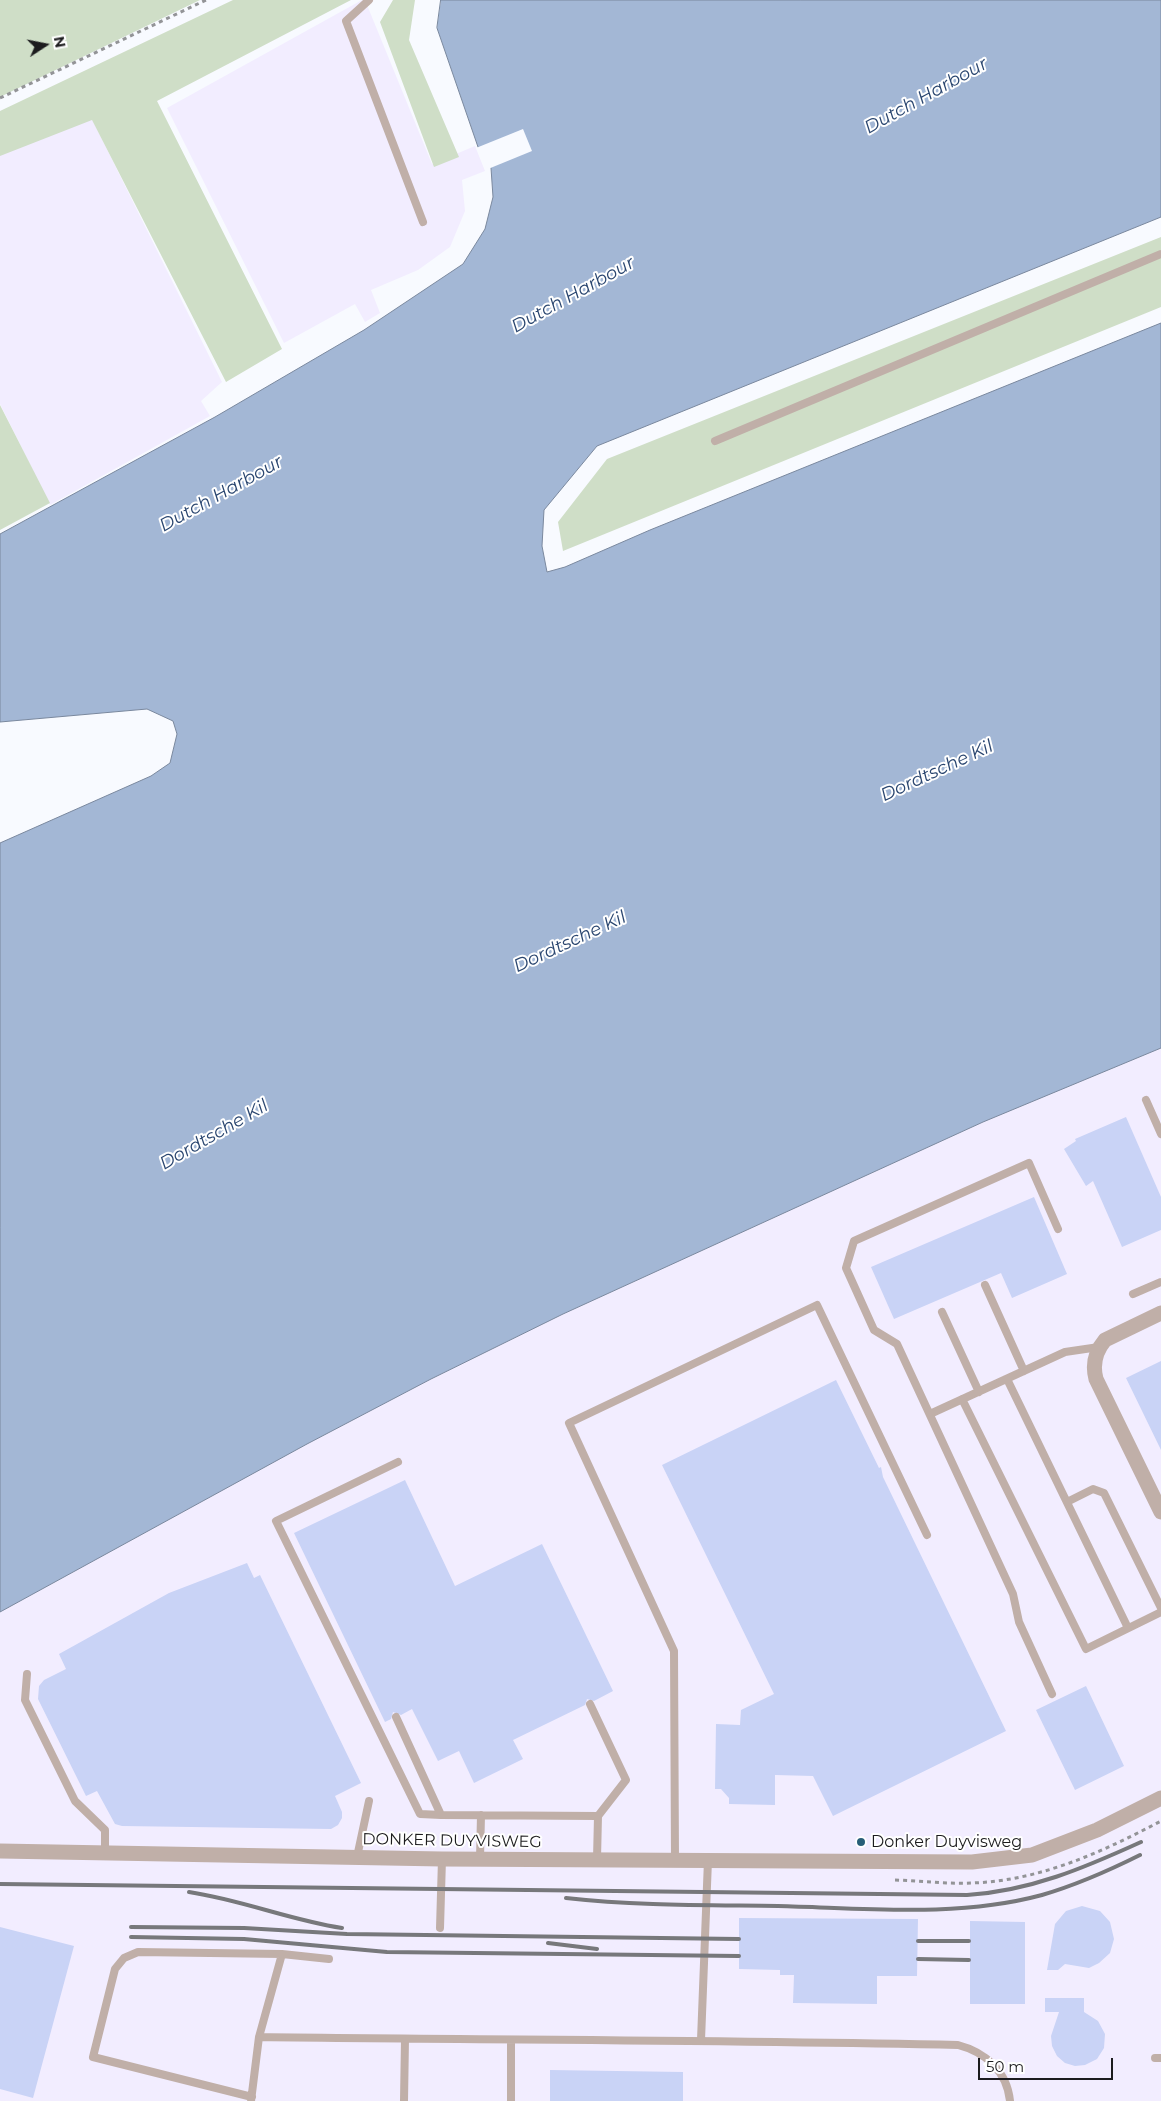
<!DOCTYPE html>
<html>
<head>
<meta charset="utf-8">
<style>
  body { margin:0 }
  #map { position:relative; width:1161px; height:2101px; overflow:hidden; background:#f8faff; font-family:Montserrat,sans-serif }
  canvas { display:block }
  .north { position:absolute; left:20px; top:20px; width:50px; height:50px; -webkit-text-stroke:4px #fff; paint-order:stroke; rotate:79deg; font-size:14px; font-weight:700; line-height:20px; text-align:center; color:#1c1c1e }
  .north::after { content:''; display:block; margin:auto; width:18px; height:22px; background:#1c1c1e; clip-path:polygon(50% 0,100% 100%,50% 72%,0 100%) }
  .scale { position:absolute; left:978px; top:2058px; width:135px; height:22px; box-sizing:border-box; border:2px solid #1c1c1e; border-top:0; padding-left:6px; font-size:15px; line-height:18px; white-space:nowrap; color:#1c1c1e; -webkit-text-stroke:4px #fff; paint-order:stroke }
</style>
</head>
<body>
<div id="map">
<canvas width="1161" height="2101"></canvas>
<div class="north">N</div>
<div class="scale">50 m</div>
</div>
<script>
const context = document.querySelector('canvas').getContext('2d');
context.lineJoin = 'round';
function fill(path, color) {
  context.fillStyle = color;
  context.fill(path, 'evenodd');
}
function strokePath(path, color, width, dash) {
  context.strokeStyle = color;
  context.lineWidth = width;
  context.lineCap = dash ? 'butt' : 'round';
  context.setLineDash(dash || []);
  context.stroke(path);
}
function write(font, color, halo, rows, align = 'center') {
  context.font = font + ' Montserrat,sans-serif';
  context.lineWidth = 4;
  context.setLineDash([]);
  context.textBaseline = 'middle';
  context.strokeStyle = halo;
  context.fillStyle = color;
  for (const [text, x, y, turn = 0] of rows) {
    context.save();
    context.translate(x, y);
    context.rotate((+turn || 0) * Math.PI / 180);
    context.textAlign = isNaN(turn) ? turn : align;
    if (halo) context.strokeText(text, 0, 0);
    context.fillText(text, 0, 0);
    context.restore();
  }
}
fill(new Path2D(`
  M 362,0 L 365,0 L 432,164 L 475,146 L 485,171 L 462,180 L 465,211 L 450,247 L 418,270 L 371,290 L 380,313 L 365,322 L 355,304 L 284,343 L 167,108 Z
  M 92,119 L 222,382 L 201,401 L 210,416 L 50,505 L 0,404 L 0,155 Z
  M 1161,1048 L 1161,2101 L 0,2101 L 0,1612 L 307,1444 L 431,1379 L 563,1314 L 983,1122 Z`), '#f2edff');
fill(new Path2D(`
  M 0,0 L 200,0 L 0,97 Z
  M 233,0 L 351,0 L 157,101 L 282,349 L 226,382 L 92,120 L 0,156 L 0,111 Z
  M 393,0 L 415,0 L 409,40 L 459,157 L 434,167 L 380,22 Z
  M 1161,237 L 1161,307 L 563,551 L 558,522 L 607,459 Z
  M 0,405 L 50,503 L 0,530 Z`), '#cfdec7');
const water = new Path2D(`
  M 441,0 L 1161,0 L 1161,217 L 597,446 L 544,510 L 542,546 L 547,572 L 565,567 L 650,530 L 1161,323 L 1161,1048 L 983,1122 L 563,1314 L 431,1379 L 307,1444 L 0,1612 L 0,843 L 151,776 L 170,763 L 177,734 L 173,721 L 147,709 L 0,722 L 0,534 L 215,417 L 364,330 L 463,264 L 485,229 L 493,197 L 491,168 L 478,147 L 437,28 Z`);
fill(water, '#a3b7d5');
strokePath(water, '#7a889e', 1);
fill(new Path2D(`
  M 523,129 L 532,151 L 488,169 L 476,148 Z`), '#f8faff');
fill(new Path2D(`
  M 1126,1117 L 1161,1197 L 1161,1230 L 1122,1247 L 1093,1181 L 1086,1186 L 1064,1149 L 1076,1141 L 1075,1139 Z
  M 1034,1197 L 1067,1274 L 1012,1298 L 1001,1273 L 894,1319 L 871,1267 Z
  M 1161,1361 L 1161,1450 L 1126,1378 Z
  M 836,1380 L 879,1468 L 881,1467 L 883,1477 L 1006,1731 L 833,1816 L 813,1776 L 775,1775 L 775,1805 L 729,1804 L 729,1798 L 721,1789 L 715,1789 L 716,1724 L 740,1725 L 741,1710 L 774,1694 L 662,1465 Z
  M 405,1480 L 455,1586 L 542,1544 L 613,1691 L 594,1701 L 587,1699 L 585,1705 L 513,1740 L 523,1759 L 474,1783 L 459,1751 L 438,1761 L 412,1709 L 401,1715 L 393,1712 L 391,1719 L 385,1722 L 294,1533 Z
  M 247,1563 L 254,1578 L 260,1575 L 361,1783 L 335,1796 L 342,1812 L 342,1818 L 338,1825 L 331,1829 L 122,1826 L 115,1824 L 97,1791 L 86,1796 L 38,1699 L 39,1686 L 44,1680 L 66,1669 L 59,1654 L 169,1593 Z
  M 1086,1686 L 1124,1766 L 1075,1790 L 1036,1710 Z
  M 1082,1906 L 1100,1911 L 1110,1922 L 1114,1939 L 1110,1953 L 1099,1963 L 1089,1968 L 1065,1964 L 1058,1970 L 1047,1970 L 1055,1924 L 1066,1911 Z
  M 739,1918 L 918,1919 L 917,1976 L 877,1976 L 877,2004 L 793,2003 L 794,1975 L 780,1975 L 780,1970 L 739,1969 Z
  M 970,1921 L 1025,1922 L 1025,2004 L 970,2004 Z
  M 0,1927 L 74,1946 L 33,2098 L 0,2089 Z
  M 1045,1998 L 1084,1998 L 1084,2012 L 1098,2021 L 1105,2034 L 1104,2048 L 1097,2059 L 1085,2065 L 1075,2066 L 1065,2063 L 1057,2056 L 1052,2046 L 1051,2036 L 1059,2012 L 1045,2012 Z
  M 550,2070 L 683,2072 L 683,2101 L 550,2101 Z`), '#c9d3f6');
strokePath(new Path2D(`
  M 0,98 L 206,0
  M 895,1880 C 921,1881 946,1884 971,1883 C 1040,1881 1102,1852 1161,1821`), '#939497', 3, [4, 4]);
strokePath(new Path2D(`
  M 369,0 L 346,21 L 423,222
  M 715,441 L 1161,254
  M 1146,1100 L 1161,1134
  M 985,1285 L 1024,1371
  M 1133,1294 L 1161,1282
  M 942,1312 L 979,1392
  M 1007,1379 L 1128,1628
  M 962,1399 L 1086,1649 L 1161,1612
  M 930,1414 L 1065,1352 L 1099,1347
  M 398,1462 L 276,1521 L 420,1814 L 441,1815
  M 1067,1502 L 1093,1489 L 1104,1493 L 1161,1608
  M 27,1674 L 25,1700 L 75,1801 L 105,1830 L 105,1854
  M 1052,1694 L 1019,1622 L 1013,1594 L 897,1344 L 874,1330 L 846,1268 L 854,1241 L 1029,1163 L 1058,1229
  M 396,1717 L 441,1815 L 598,1816 L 626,1780 L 590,1704
  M 357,1857 L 369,1801
  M 480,1859 L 481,1815
  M 597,1859 L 598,1816
  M 675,1860 L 674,1651 L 569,1423 L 817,1305 L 927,1535
  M 440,1928 L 442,1859
  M 259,2037 C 492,2040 725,2040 958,2045 C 985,2052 1007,2071 1010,2101
  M 701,2040 L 708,1860
  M 1155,2058 L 1161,2058
  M 252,2097 L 93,2057 L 115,1969 L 124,1958 L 138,1952 L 282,1954 L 329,1959
  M 251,2101 L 259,2037 L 282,1954
  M 404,2101 L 405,2039
  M 511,2101 L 511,2041`), '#c0afa8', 8);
strokePath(new Path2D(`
  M 1161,1313 L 1105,1340 C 1095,1352 1092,1364 1096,1379 L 1161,1512
  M 0,1851 L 442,1859 L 972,1862 L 1032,1855 L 1097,1830 L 1161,1798`), '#c0afa8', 15);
strokePath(new Path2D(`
  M 0,1884 L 967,1895 C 1030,1891 1084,1868 1141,1842
  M 189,1892 C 242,1900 290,1920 342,1928
  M 566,1898 C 637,1906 707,1905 778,1906 C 864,1908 957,1918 1042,1895 C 1076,1885 1108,1871 1140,1855
  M 131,1927 L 244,1928 L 347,1934 L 739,1939
  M 131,1937 L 244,1939 L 387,1952 L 739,1956
  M 918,1941 L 969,1941
  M 548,1943 L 597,1949
  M 918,1959 L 969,1960`), '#77787b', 4);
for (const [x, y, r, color] of [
  [861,1842,5,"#275e78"]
]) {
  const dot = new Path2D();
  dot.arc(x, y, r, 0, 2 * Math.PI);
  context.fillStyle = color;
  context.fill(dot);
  strokePath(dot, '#fff', 2);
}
write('16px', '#1c1c1e', '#fff', [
  ["DONKER DUYVISWEG",452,1841,1]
]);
write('16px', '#1c1c1e', '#fff', [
  ["Donker Duyvisweg",871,1842]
], 'left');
write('italic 18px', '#29456f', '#fff', [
  ["Dutch Harbour",926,96,-29],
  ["Dutch Harbour",573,295,-29],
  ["Dutch Harbour",221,494,-29],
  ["Dordtsche Kil",937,771,-25],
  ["Dordtsche Kil",570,942,-25],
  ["Dordtsche Kil",214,1135,-30]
]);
</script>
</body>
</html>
